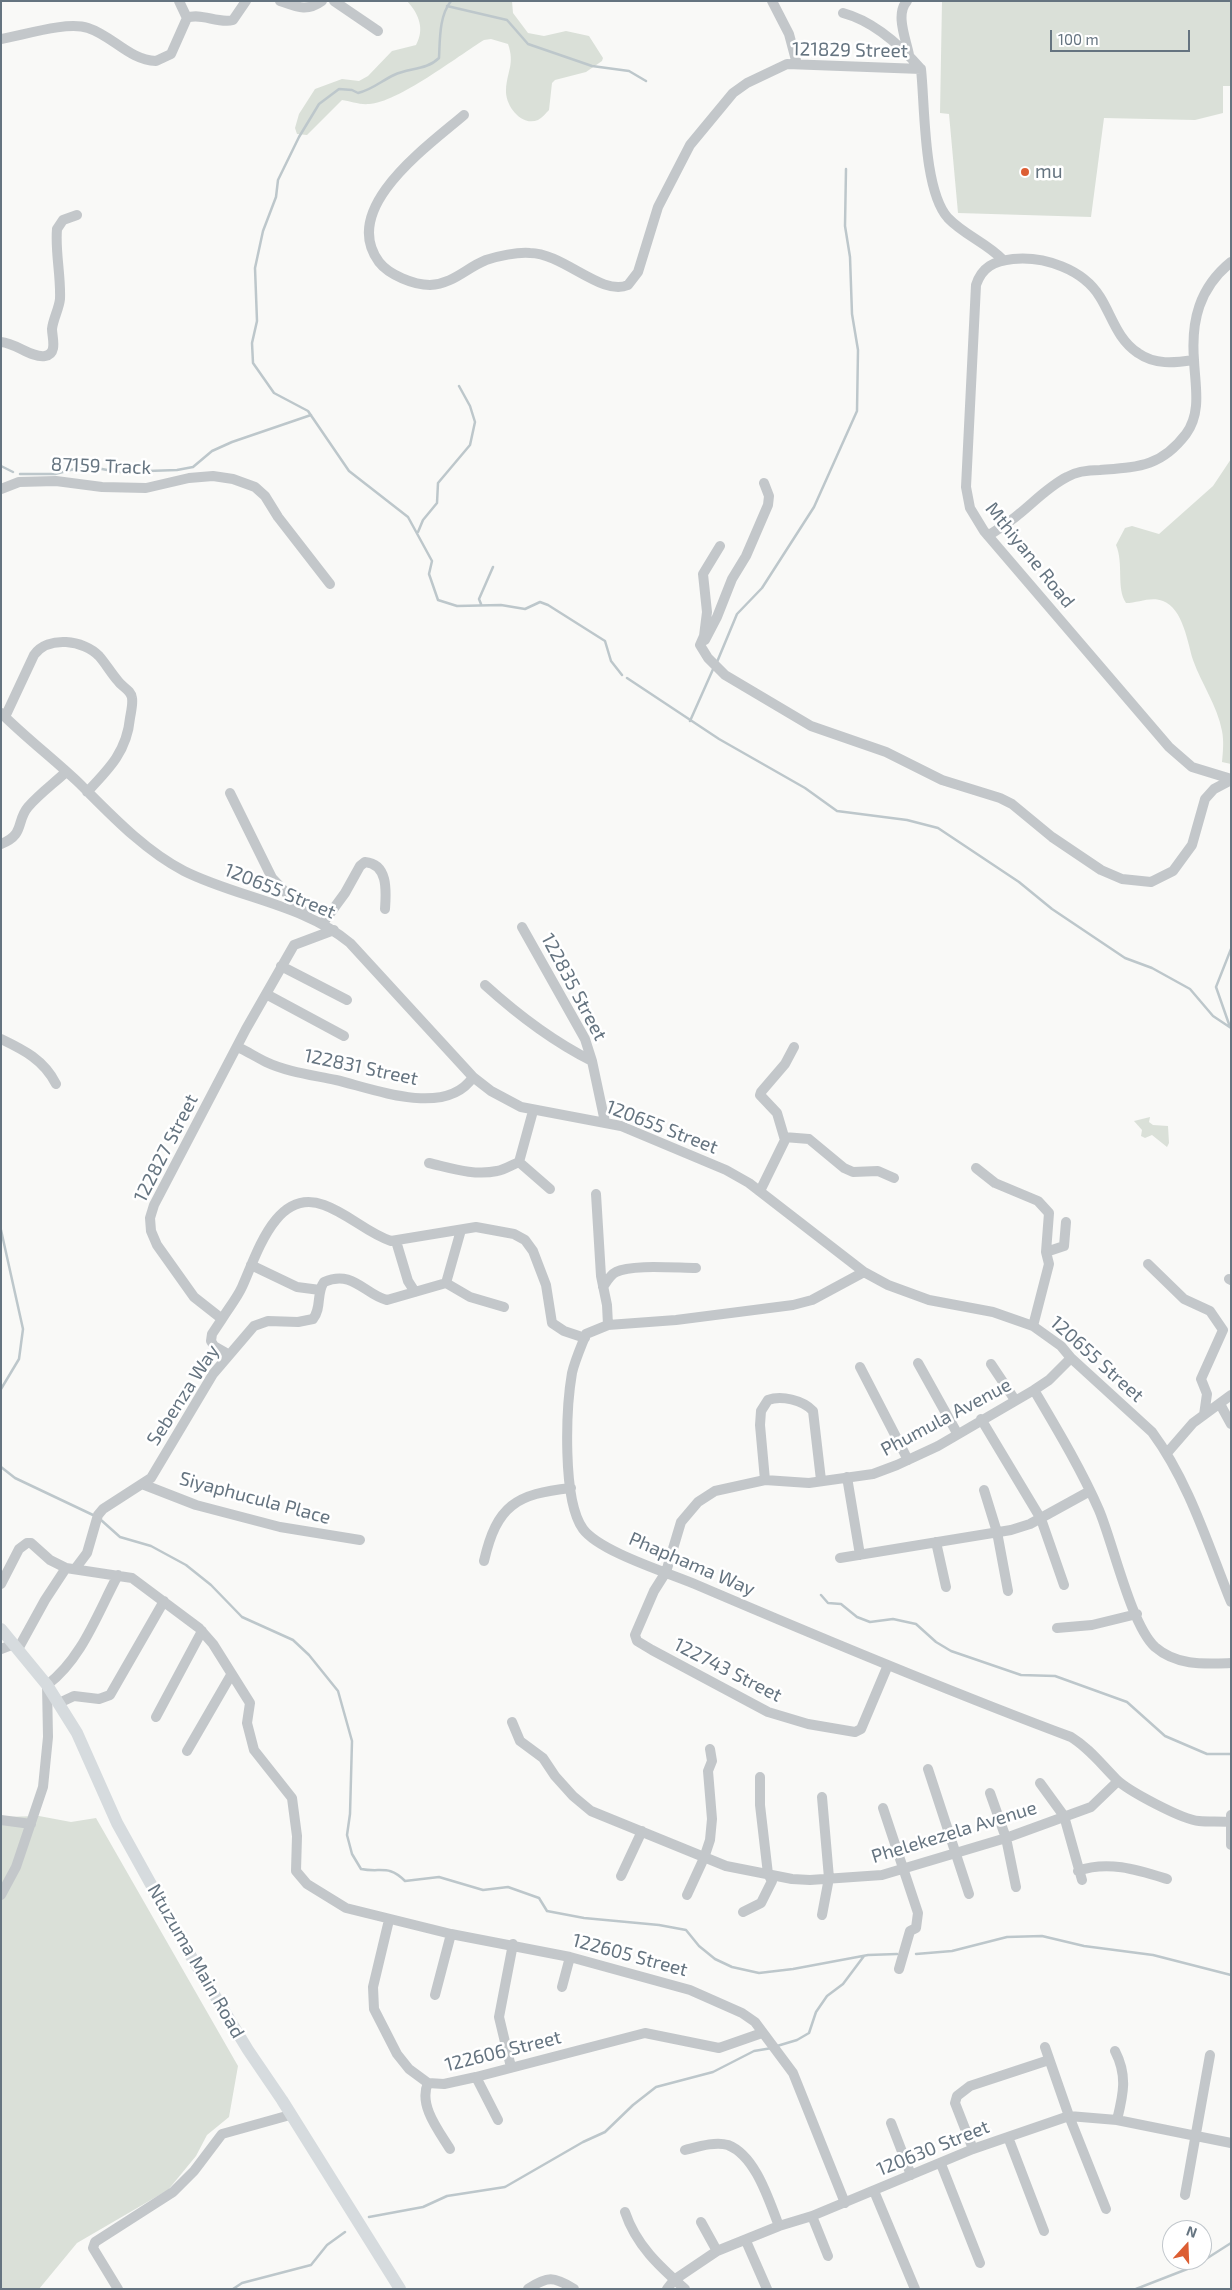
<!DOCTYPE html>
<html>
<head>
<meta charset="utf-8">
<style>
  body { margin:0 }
  #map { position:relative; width:1232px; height:2290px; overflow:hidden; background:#f9f9f7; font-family:"Exo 2",sans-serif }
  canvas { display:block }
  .frame { position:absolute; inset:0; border:2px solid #657480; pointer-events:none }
  .north { position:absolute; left:1162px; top:2220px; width:50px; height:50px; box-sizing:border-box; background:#fff; border:1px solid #c1c7cc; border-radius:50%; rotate:20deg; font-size:14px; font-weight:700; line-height:20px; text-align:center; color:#657480 }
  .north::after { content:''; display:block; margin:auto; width:18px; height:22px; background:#dc5e33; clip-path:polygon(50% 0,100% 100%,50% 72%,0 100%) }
  .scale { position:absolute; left:1050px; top:30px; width:140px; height:22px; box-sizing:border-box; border:2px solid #657480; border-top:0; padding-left:6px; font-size:15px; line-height:18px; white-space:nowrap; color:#657480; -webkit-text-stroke:4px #fff; paint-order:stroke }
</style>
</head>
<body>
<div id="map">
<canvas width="1232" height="2290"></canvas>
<div class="frame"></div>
<div class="north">N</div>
<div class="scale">100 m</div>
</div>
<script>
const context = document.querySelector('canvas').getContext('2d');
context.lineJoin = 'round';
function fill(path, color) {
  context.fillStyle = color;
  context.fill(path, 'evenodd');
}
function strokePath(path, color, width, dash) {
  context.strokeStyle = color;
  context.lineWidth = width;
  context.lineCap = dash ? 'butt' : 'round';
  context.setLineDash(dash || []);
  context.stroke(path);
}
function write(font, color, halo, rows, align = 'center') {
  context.font = font + ' "Exo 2",sans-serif';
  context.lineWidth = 5;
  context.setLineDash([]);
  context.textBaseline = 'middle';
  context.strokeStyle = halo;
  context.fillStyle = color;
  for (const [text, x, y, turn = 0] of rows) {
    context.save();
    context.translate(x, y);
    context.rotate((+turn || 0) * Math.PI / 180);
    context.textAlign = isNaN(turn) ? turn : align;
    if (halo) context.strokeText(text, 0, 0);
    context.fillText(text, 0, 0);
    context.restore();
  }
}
fill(new Path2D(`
  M 407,1 L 512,1 L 513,13 L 528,33 L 544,36 L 566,31 L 589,36 L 603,58 L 602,61 L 586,72 L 555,80 L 552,83 L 549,110 C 546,113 542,118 538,120 C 521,127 505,105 506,90 C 507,71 515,64 508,44 L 491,39 L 484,40 C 458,56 397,103 369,104 C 360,105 350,101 342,100 L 307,135 L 297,134 L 295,128 L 299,114 L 315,89 L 342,79 L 359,81 L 368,76 L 392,51 L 416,45 C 425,29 419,14 407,1 Z
  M 942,1 L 1231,1 L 1231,86 L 1223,86 L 1223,113 L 1195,120 L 1104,118 L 1091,217 L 958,213 L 949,114 L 940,113 Z
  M 1231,459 L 1231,764 L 1222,762 C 1223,752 1224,741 1222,731 C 1217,705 1202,685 1193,660 C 1188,644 1183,608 1163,601 C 1151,596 1138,603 1126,603 C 1116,588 1124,564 1116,545 L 1125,528 L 1132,526 L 1159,534 L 1213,486 Z
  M 1150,1117 L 1149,1122 L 1153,1125 L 1168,1126 L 1169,1143 L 1167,1147 L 1152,1135 L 1145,1138 L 1141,1136 L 1142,1130 L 1134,1121 Z
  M 39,1816 L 71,1822 L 96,1818 L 238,2066 L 229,2117 L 207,2135 L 196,2156 L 168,2190 L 77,2243 L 39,2289 L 1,2289 L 1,1817 Z`), '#dae0d8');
strokePath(new Path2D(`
  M 451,1 C 439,16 440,40 439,58 C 427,70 409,68 394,75 C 381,81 372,90 358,93 L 352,90 L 339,89 L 319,104 L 299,137 L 278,180 L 276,197 L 263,231 L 255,268 L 257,321 L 252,343 L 253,363 L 274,393 L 308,411 L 349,471 L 408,517 L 432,561 L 429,574 L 438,600 L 457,606 L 501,605 L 525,609 L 540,602 L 548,605 L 605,641 L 611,661 L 622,675
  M 447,6 L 507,20 L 528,44 L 592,66 L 629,71 L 646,81
  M 1,466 L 13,472
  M 20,474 L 55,474 L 86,466 L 118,472 L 177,470 L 193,467 L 212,451 L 232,442 L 311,415
  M 418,532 L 423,520 L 437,503 L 438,483 L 470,445 L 475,422 L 470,406 L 459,386
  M 481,604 L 479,599 L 493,567
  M 717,662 L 737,614 L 762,588 L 814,507 L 857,411 L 858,350 L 852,314 L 850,257 L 845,226 L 846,169
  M 627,678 L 719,739 L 805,788 L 837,811 L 907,820 L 938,828 L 1019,882 L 1052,909 L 1125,958 L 1152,968 L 1190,989 L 1213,1016 L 1231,1028
  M 690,721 L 714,667
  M 1230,1027 L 1216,987 L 1231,949
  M 1,1230 L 23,1329 L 19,1359 L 1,1389
  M 1,1467 L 15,1478 L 93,1515
  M 101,1520 L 120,1537 L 151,1546 L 186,1565 L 211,1585 L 242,1617 L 293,1640 L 309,1655 L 338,1691 L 352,1741 L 350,1814 L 347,1835 L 352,1854 L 361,1869 C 381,1873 388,1864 405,1881 L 439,1877 L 483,1890 L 508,1887 L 539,1898 L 547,1911 L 584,1918 L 659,1925 L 686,1930 L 699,1946 L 715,1959 L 732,1967 L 759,1973 L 793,1969 L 868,1955 L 897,1954
  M 821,1595 L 828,1603 L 841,1604 L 857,1617 L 870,1622 L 893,1619 L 916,1624 L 936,1642 L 951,1651 L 1021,1675 L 1055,1676 L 1127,1702 L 1165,1736 L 1207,1754 L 1231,1754
  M 916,1954 L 952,1951 L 1007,1937 L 1042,1936 L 1084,1946 L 1153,1955 L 1231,1975
  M 777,2046 L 797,2040 L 809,2033 L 816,2012 L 827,1996 L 843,1984 L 864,1956
  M 369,2217 L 423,2207 L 447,2196 L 505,2187 L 583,2142 L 605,2132 L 633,2105 L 656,2087 L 713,2072 L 754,2051 L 772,2048
  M 233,2289 L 242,2283 L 311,2265 L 327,2245 L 345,2232
  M 1136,2289 L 1195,2266 L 1231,2243`), '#bdc7cb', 2.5);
strokePath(new Path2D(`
  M 179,1 L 187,18
  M 280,1 C 297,7 307,12 322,1
  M 334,1 L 378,31
  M 772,1 L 789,34 L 797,64
  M 907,1 C 895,14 906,39 909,55
  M 843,13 C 873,21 900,45 921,69
  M 1,39 C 24,35 67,21 88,28 C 113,36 129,60 156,61 L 171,54 L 187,18 C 200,12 218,24 233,20 L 246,1
  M 464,115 C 428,146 339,208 379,262 C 389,275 414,285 430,285 C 453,284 466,268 486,260 C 498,256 517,252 530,253 C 563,253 602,297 628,285 L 638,272 L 658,207 L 690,145 L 733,93 L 747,83 L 787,64 L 921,69 C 925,105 923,190 948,218 C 964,235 987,243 1003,260
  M 1,342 C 16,343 31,358 45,356 C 58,354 52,337 52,329 C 53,319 59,309 60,299 C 61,275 55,252 57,229 L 63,220 L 77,215
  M 1193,360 C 1174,363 1155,365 1138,353 C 1117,339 1112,316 1100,297 C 1083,269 1044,256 1013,259 C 994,261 982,267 976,285 L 966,487 L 970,508 L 984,531 L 1169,747 L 1192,767 L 1231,779
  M 1,489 L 19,482 L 56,481 L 102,487 L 146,488 L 189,478 L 213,476 L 233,479 L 255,487 L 265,496 L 278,517 L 330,584
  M 988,536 C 998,529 1010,522 1019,514 C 1034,502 1049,486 1067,477 C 1077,471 1088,470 1100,470 C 1138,467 1161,467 1186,434 C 1202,412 1195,385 1194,360 C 1191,321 1199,288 1231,262
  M 720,546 L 703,574 L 707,612 L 704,636 L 700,645 L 708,658 L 725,675 L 811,726 L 886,752 L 942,780 L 1000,798 L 1012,804 L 1052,837 L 1101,870 L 1122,879 L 1151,882 L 1173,871 L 1192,845 L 1205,799 L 1214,789 L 1231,780
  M 705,640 L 717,617 L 732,579 L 746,556 L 768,505 L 769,496 L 764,483
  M 1,713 C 26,738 55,760 80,784 C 111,815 145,851 184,871 C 238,898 303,904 350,943 L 473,1077 L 491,1091 L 521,1107 L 621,1126 L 726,1170 L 749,1183 L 864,1272 L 888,1285 L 929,1300 L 993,1312 L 1033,1326 L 1061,1346 L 1071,1358 L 1152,1432 C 1189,1482 1208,1545 1231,1602
  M 5,717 L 34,655 C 48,635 84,640 99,656 C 106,664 111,673 118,681 C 122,687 131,690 132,698 C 133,704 131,712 130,718 C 127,751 109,769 87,792
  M 230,793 L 272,878 L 308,916
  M 1,844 C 25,835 16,821 28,807 C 39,794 53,784 66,772
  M 323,923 L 345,893 L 360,866 L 365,862 C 389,864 386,893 385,909
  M 522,927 L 585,1039 L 592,1061 L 605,1122
  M 281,966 L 347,1000
  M 485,985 C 517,1014 554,1042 592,1061
  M 266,994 L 344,1036
  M 1,1039 C 24,1050 44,1060 56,1084
  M 238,1047 C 248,1052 256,1057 266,1062 C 287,1072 313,1075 336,1080 C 374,1089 446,1118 473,1077
  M 784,1137 L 809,1139 L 844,1168 L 853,1172 L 878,1171 L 894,1178
  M 519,1162 L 533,1111
  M 519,1162 L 550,1189
  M 429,1163 C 451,1168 474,1176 497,1171 C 504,1170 512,1165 519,1162
  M 976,1168 L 995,1183 L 1038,1201 L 1049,1213 L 1046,1252 L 1049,1264 L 1033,1326
  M 760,1191 L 785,1140 L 777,1113 L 760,1095 L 761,1092 L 785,1064 L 794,1047
  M 596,1194 L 601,1276 L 607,1305 L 608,1325
  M 396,1241 L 408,1281 L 415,1292
  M 1046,1252 L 1064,1246 L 1066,1222
  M 1148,1264 L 1184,1299 L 1210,1311 L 1223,1330 L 1201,1379 L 1207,1394 L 1204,1415
  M 251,1265 L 297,1287 L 320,1290
  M 864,1272 L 812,1300 L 793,1305 L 676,1320 L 608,1325 L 586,1334 C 581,1347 575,1360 572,1373 C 566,1408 562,1500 583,1529 C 600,1552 669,1573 697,1585 C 821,1638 945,1690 1071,1737 C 1089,1748 1101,1764 1116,1779 C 1128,1791 1183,1820 1199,1821 C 1209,1822 1220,1821 1230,1822
  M 1229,1279 L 1231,1280
  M 446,1283 L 461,1230
  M 603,1287 C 607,1281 610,1275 616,1272 C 631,1264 677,1268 696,1268
  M 222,1319 C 228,1309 237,1298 242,1287 C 257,1254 276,1187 324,1205 C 349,1214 367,1233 391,1241 L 476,1227 L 514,1234 L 525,1240 L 533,1251 L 546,1285 L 552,1323 L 564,1331 L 585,1338
  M 228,1354 L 214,1346 L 211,1341 L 212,1334 L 222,1319 L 194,1297 L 157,1245 L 151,1231 L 150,1218 L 154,1205 L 246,1029 L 294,945 L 334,930
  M 918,1363 L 957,1433
  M 991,1364 L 1015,1400
  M 860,1367 L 908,1460
  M 1034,1390 C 1057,1429 1081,1469 1099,1510 C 1113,1543 1131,1625 1155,1647 C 1177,1666 1204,1664 1231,1663
  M 1220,1404 L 1231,1424
  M 981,1419 L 1041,1519 L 1064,1585
  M 1167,1453 L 1193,1423 L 1231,1395
  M 847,1477 L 860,1555
  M 765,1480 L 760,1425 L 761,1411 L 768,1400 C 781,1395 803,1400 813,1411 L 821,1480
  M 142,1484 L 196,1505 L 280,1527 L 360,1540
  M 984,1490 L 997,1532 L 1008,1591
  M 936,1542 L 946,1587
  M 840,1558 L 1011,1530 L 1030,1524 L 1090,1491
  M 484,1561 C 497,1505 516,1494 571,1488
  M 75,1569 L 87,1553 L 98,1515 L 103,1509 L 151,1478 L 213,1374 L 254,1326 L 268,1321 L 298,1322 L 313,1319 C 322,1308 316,1293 324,1282 C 353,1269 365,1295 387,1300 L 446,1283 L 470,1297 L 504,1307
  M 1,1584 L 19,1549 L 27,1543 L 31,1543 L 50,1560 L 66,1568 L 132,1578 L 199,1628 L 213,1644 L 250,1703 L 247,1723 L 254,1750 L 292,1798 L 297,1836 L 296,1871 L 307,1884 L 346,1908 L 451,1934 L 570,1957 L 690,1990 L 742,2013 L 755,2022 L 793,2073 L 845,2203
  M 1057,1628 L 1092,1625 L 1137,1614
  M 1,1649 L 14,1644
  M 18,1649 L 45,1600 L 66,1568
  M 888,1665 L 861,1729 L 855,1732 L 808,1724 L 768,1712 L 652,1650 L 637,1641 L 635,1635 L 654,1591 L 666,1572 L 681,1522 L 698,1502 L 715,1491 L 765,1480 L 809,1483 L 873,1474 L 897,1465 L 938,1446 L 1034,1390 L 1049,1380 L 1071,1358
  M 59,1703 L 74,1696 L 99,1699 L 110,1695 L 164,1601
  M 156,1717 L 202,1631
  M 512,1722 L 520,1741 L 543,1758 L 555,1776 L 573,1796 L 591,1811 L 726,1866 L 792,1879 L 810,1880 L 882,1875 L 1006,1838 L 1091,1807 L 1118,1781
  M 187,1751 L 231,1675
  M 928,1769 L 969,1894
  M 1040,1783 L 1064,1816 L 1082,1880
  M 990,1793 L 1006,1838 L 1016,1887
  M 822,1797 L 829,1878 L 822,1915
  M 883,1808 L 918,1913 L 916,1928 L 910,1931 L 899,1969
  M 1231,1815 L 1231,1845
  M 1,1820 L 31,1824
  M 1078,1871 C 1108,1860 1138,1870 1167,1879
  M 621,1876 L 642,1831
  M 1,1895 L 16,1867 L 43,1787 L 48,1737 L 47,1685 C 82,1659 98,1612 118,1575
  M 687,1895 L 704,1858 L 710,1840 L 712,1819 L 708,1771 L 712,1761 L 710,1749
  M 743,1912 L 761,1903 L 772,1881 L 768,1874 L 760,1805 L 760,1777
  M 389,1920 L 373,1987 L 374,2009 L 397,2054 L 409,2069 L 428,2083 L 444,2084 L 476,2077 L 645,2033 L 719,2048 L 762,2033
  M 562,1987 L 570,1957
  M 435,1995 L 451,1934
  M 1045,2047 L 1069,2116 L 1106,2209
  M 1115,2051 C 1128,2076 1123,2095 1117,2120
  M 511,2067 L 499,2017 L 513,1944
  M 476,2077 L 498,2120
  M 428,2083 C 418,2105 439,2131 450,2149
  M 891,2123 L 911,2175
  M 1008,2137 L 1044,2231
  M 973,2149 L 955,2103 L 957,2096 L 970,2086 L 1049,2060
  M 685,2150 C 697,2147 715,2141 728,2145 C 756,2156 769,2201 779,2226
  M 941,2164 L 980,2263
  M 874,2191 L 915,2289
  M 1185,2195 L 1210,2055
  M 625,2212 C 636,2245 659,2266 685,2289
  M 812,2216 L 828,2256
  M 701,2222 L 717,2251
  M 746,2241 L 767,2289
  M 118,2289 L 93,2248 L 95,2242 L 173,2192 L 194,2171 L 222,2134 L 290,2115
  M 528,2289 C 547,2276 554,2276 574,2289
  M 667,2289 L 674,2280 L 717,2251 L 779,2226 L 812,2216 L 973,2149 L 1069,2116 L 1117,2120 L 1231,2143`), '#c3c7ca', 10);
strokePath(new Path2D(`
  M 1,1629 L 47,1685 L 77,1733 L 117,1823 L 189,1953 L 248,2050 L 282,2100 L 400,2289`), '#d6dbde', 12);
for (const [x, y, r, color] of [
  [1025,172,5,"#dc5e33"]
]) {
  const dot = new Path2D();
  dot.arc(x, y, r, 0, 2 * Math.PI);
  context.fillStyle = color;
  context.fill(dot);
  strokePath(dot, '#fff', 2);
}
write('19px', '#657480', '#fff', [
  ["121829 Street",850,50,1],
  ["87159 Track",101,466,2],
  ["Mthiyane Road",1030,555,51],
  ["120655 Street",280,891,22],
  ["122835 Street",574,987,62],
  ["122831 Street",361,1067,12],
  ["120655 Street",662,1127,21],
  ["122827 Street",166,1148,-63],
  ["120655 Street",1097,1359,42],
  ["Sebenza Way",183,1395,-57],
  ["Phumula Avenue",946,1417,-28],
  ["Siyaphucula Place",255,1498,15],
  ["Phaphama Way",692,1564,23],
  ["122743 Street",728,1670,27],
  ["Phelekezela Avenue",954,1832,-17],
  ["122605 Street",630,1955,15],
  ["Ntuzuma Main Road",196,1961,60],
  ["122606 Street",503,2051,-14],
  ["120630 Street",933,2148,-22]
]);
write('19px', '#657480', '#fff', [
  ["mu",1035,172]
], 'left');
</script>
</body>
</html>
